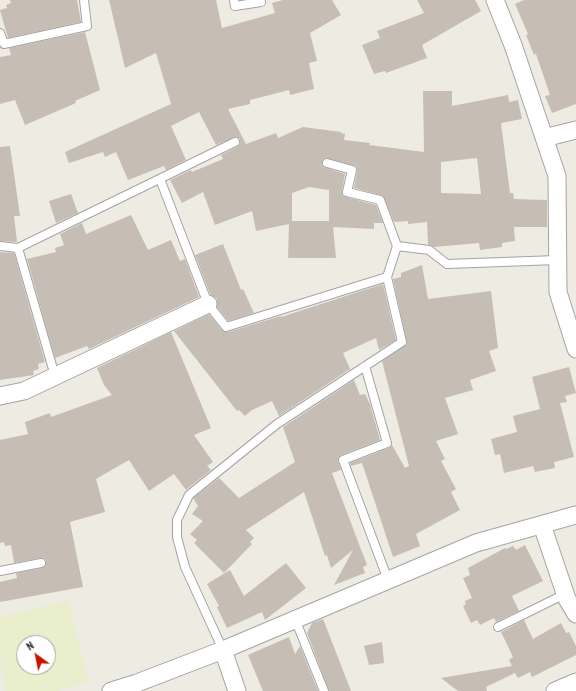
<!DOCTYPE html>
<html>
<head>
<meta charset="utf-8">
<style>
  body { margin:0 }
  #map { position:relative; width:576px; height:691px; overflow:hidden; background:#eeebe2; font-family:"PT Sans Narrow",sans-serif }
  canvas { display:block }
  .north { position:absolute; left:16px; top:635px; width:40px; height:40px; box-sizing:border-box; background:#fff; border:1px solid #a5a5a5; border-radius:50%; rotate:327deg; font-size:11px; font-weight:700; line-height:16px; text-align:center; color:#1d1d1d }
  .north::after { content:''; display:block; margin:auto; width:14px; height:18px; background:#ca1200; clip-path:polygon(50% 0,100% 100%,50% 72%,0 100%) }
</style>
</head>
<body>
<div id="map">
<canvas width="576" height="691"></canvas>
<div class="north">N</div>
</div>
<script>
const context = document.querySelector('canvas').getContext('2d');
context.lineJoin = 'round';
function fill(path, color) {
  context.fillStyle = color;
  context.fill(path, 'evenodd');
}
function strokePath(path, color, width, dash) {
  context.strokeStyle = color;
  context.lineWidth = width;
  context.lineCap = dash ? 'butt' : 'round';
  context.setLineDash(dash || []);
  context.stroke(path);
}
fill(new Path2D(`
  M 68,600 L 89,682 L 58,691 L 6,691 L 0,659 L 0,617 ZM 24,643 L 48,643 L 48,667 L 24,667 Z`), '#e9eecd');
fill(new Path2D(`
  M 10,0 L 77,0 L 81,22 L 8,38 L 0,10 L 7,8 L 6,5 L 11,3 Z
  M 109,0 L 216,0 L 222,28 L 275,13 L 272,3 L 283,0 L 332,0 L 341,15 L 310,33 L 317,61 L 309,63 L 314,89 L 290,95 L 289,90 L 250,100 L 250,104 L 228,109 L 246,144 L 276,133 L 278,138 L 303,127 L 341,132 L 341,133 L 345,134 L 344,140 L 370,143 L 369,145 L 424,152 L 423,91 L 452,91 L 452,106 L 508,95 L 509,102 L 518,100 L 522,119 L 501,123 L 510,193 L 513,193 L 514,199 L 547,200 L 547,227 L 514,227 L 515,241 L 502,243 L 502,247 L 480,250 L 479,243 L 434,247 L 428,244 L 427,222 L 408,224 L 408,221 L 394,222 L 383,196 L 354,188 L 357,171 L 356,166 L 326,158 L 322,162 L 323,167 L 345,174 L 342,191 L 343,196 L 376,205 L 383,223 L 374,223 L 374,229 L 333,227 L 336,258 L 288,258 L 289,224 L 256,231 L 252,211 L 215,225 L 203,192 L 182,203 L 170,180 L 191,170 L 192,172 L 223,159 L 221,155 L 237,147 L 240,143 L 240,139 L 235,137 L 216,145 L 199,112 L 171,126 L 186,160 L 166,170 L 164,166 L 128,180 L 116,152 L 105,157 L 103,152 L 69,163 L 65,152 L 171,104 L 156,53 L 125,68 ZM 477,158 L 481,194 L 441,193 L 441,162 ZM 309,187 L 329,190 L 329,221 L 292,221 L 292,193 Z
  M 417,0 L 475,0 L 481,11 L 422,45 L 427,58 L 386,73 L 385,71 L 374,74 L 362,45 L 380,38 L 377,31 L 424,13 Z
  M 524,0 L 576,0 L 576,104 L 552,113 L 545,96 L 550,95 L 536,54 L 534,55 L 526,35 L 528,34 L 515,4 Z
  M 85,32 L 100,90 L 75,101 L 76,103 L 25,125 L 15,100 L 0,104 L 0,57 L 11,55 L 9,48 Z
  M 10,146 L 20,216 L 14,216 L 17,242 L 0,241 L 0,147 Z
  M 71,194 L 78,213 L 56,223 L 49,201 Z
  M 131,215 L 148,250 L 171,240 L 180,261 L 185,259 L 199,297 L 89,349 L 87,346 L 55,358 L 27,259 L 56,252 L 55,248 L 64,245 L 60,234 L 82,223 L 86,234 Z
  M 223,244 L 241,290 L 243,289 L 254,313 L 228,321 L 217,307 L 217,299 L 210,294 L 195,255 Z
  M 0,252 L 14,253 L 45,362 L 38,364 L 39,369 L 33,371 L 34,375 L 0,380 Z
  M 422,265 L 428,299 L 491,291 L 498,348 L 489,351 L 496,371 L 470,380 L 473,390 L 445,398 L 458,434 L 436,441 L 445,459 L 441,461 L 456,489 L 451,492 L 460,510 L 416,534 L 420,546 L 393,557 L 362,463 L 351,466 L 350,463 L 389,448 L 392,445 L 405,468 L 409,466 L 382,361 L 407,344 L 393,279 L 401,277 L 401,273 Z
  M 383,284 L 396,340 L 379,350 L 376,338 L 343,353 L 350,369 L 279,416 L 272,401 L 252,410 L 245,416 L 239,410 L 237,411 L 174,331 L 209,314 L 222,330 L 228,332 L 281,316 L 281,317 Z
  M 171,332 L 211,428 L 194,435 L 213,462 L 207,466 L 211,470 L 186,490 L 174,474 L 149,491 L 129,460 L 96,479 L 105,512 L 70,522 L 83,587 L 0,602 L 0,582 L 17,578 L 16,573 L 42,568 L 46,562 L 45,559 L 40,558 L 14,563 L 11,545 L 5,546 L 4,542 L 0,543 L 0,440 L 28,434 L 25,422 L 50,413 L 51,417 L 112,395 L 104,385 L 97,368 Z
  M 569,367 L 576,393 L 565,396 L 567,402 L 560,403 L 574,457 L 554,462 L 555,468 L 535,472 L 533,466 L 504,473 L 500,454 L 495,455 L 491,439 L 517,432 L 513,416 L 540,409 L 532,377 Z
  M 354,380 L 360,395 L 365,394 L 370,404 L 380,440 L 341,455 L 338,460 L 341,470 L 332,473 L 367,565 L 363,567 L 365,573 L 334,585 L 353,550 L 331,568 L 327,555 L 325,556 L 304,492 L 246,530 L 254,538 L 250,542 L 252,544 L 224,573 L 194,543 L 197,540 L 190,534 L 203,521 L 192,514 L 198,506 L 193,498 L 219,478 L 239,498 L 295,462 L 283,427 Z
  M 525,545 L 543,581 L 512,596 L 519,611 L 496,622 L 494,618 L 480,625 L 477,620 L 471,623 L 463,606 L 466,604 L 465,601 L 472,598 L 463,578 L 470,575 L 468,568 L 505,548 L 506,549 L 513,546 L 516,550 Z
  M 286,563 L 306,588 L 265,620 L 262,612 L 227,628 L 217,607 L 219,606 L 207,584 L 230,570 L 244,596 Z
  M 323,619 L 351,691 L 329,691 L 307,633 L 312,623 Z
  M 524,620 L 533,639 L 561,623 L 566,633 L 569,632 L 576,646 L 576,655 L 532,677 L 530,672 L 518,678 L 515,673 L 486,687 L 487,691 L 458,691 L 441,678 L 512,666 L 509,660 L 513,657 L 501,632 Z
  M 289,637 L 295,654 L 300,646 L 318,691 L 263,691 L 248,655 Z
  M 382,642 L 384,663 L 369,665 L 364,646 Z`), '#c6beb5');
const service = new Path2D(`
  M 234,0 L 235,6 L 261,2
  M 0,33 L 4,44 L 87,26 L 84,0
  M 327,163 L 352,170 L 347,192 L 380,200 L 397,246
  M 160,179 L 208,304 L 226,327 L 387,277 L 397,246 L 429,250 L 447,264 L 557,260
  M 0,246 L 18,248 L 235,142
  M 18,248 L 55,376
  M 365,366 L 387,443 L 343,460 L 388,580
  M 0,571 L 41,563
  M 295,619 L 324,691
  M 498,627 L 565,594
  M 223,650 L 185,567 L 177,537 L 177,520 L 189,495 L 277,424 L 402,342 L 387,277`);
const minor = new Path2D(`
  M 495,0 L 513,45 L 557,176 L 558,292 L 576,349
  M 544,138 L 576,130
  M 0,396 L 24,391 L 208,304
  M 542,525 L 567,599 L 576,614
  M 223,650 L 237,691
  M 111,691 L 137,683 L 223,650 L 476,543 L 576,515
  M 555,691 L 576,682`);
strokePath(service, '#a4a4a4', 10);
strokePath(minor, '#a4a4a4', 19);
strokePath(service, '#fff', 8);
strokePath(minor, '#fff', 17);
</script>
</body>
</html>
